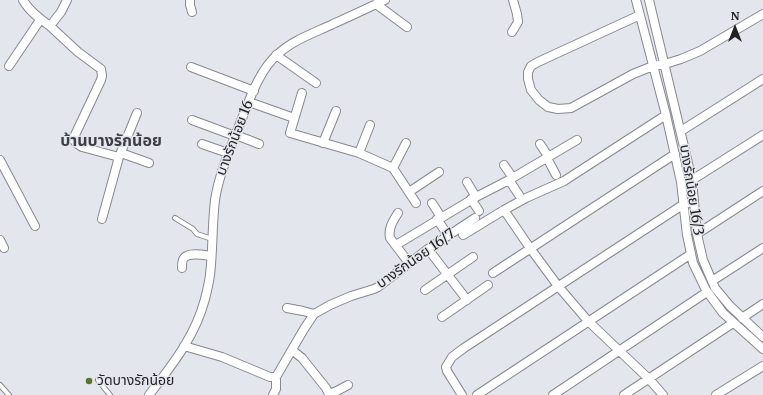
<!DOCTYPE html>
<html>
<head>
<meta charset="utf-8">
<style>
  body { margin:0 }
  #map { position:relative; width:763px; height:395px; overflow:hidden; background:#e4e6ed; font-family:Merriweather,serif }
  canvas { display:block }
  .north { position:absolute; left:715px; top:8px; width:40px; height:40px; -webkit-text-stroke:3px #e4e6ed; paint-order:stroke; rotate:0deg; font-size:11px; font-weight:700; line-height:16px; text-align:center; color:#222225 }
  .north::after { content:''; display:block; margin:auto; width:14px; height:18px; background:#222225; clip-path:polygon(50% 0,100% 100%,50% 72%,0 100%) }
</style>
</head>
<body>
<div id="map">
<canvas width="763" height="395"></canvas>
<div class="north">N</div>
</div>
<script>
const context = document.querySelector('canvas').getContext('2d');
context.lineJoin = 'round';
function strokePath(path, color, width, dash) {
  context.strokeStyle = color;
  context.lineWidth = width;
  context.lineCap = dash ? 'butt' : 'round';
  context.setLineDash(dash || []);
  context.stroke(path);
}
function write(font, color, halo, rows, align = 'center') {
  context.font = font + ' Merriweather,"Noto Sans Thai",serif';
  context.lineWidth = 3;
  context.setLineDash([]);
  context.textBaseline = 'middle';
  context.strokeStyle = halo;
  context.fillStyle = color;
  for (const [text, x, y, turn = 0] of rows) {
    context.save();
    context.translate(x, y);
    context.rotate((+turn || 0) * Math.PI / 180);
    context.textAlign = isNaN(turn) ? turn : align;
    if (halo) context.strokeText(text, 0, 0);
    context.fillText(text, 0, 0);
    context.restore();
  }
}
const lane = new Path2D(`
  M 175,218 L 193,229 L 197,234 L 212,239
  M 98,380 L 110,395
  M 0,385 L 9,395`);
const street = new Path2D(`
  M 23,0 C 29,11 40,19 50,26 L 61,12 L 67,0
  M 190,0 L 190,5 L 192,12
  M 636,0 L 666,115 L 681,182 L 687,235 L 693,263 L 706,290 L 723,313 L 763,349
  M 649,0 L 692,180 L 697,234 L 703,260 L 715,288 L 730,306 L 763,337
  M 376,4 L 407,27
  M 640,15 L 538,62 L 531,66 L 528,72 L 528,79 L 531,90 L 539,100 L 548,107 L 558,109 L 571,108 L 633,74 L 653,66 L 665,64 L 681,59 L 700,51 L 763,14
  M 50,26 L 78,52 L 101,69 L 102,76 L 101,80 L 75,135 L 74,140 L 76,143 L 82,147 L 119,157
  M 512,32 L 518,22 L 517,14 L 513,0
  M 276,55 L 316,83
  M 9,66 L 40,20
  M 191,67 L 254,91
  M 302,93 L 290,133 L 359,153 L 393,168 L 416,203
  M 249,102 L 294,118
  M 192,120 L 235,136
  M 681,131 L 763,79
  M 236,135 L 259,144
  M 323,143 L 336,111
  M 202,144 L 228,153
  M 540,144 L 548,156
  M 121,153 L 149,163
  M 359,153 L 370,125
  M 547,158 L 556,175
  M 0,160 L 35,226
  M 504,165 L 513,178
  M 393,168 L 406,143
  M 509,180 L 519,195
  M 692,180 L 763,135
  M 467,182 L 476,197
  M 409,192 L 439,172
  M 471,199 L 479,211
  M 432,203 L 441,217
  M 504,210 L 530,248 L 558,286 L 588,321 L 649,379 L 663,395
  M 398,213 C 393,221 388,228 390,238 L 409,263
  M 102,219 L 119,157 L 137,113
  M 437,219 L 445,231
  M 697,234 L 763,191
  M 463,235 L 504,210 L 526,198 L 564,181 L 666,115
  M 0,240 L 4,248
  M 396,245 L 476,197 L 509,180 L 577,140
  M 428,249 L 467,300
  M 182,268 C 182,265 182,260 184,258 C 189,252 204,255 211,256
  M 493,273 L 675,154
  M 712,281 L 763,248
  M 425,290 L 473,257
  M 287,308 L 303,311 L 314,314
  M 442,317 L 488,285
  M 742,318 L 763,304
  M 184,346 L 222,357 L 270,377 L 276,377 L 304,329 L 314,314 L 330,305 L 351,296 L 374,289 L 378,287 L 428,249 L 475,218
  M 292,350 L 302,358 L 326,388 L 329,394 L 329,395
  M 329,394 L 337,391 L 348,385
  M 149,395 C 172,365 195,337 205,299 C 207,291 209,283 210,275 C 213,250 212,225 215,200 C 219,174 230,150 239,126 C 249,102 258,71 278,54 C 293,40 314,33 333,24 C 351,16 368,8 385,0
  M 273,395 L 276,389 L 276,377
  M 462,395 L 447,371 L 446,367 L 452,357 L 464,348 L 684,204 L 688,203
  M 477,395 L 691,254
  M 553,395 L 707,292
  M 624,395 L 733,323
  M 716,395 L 763,366`);
strokePath(lane, '#87888f', 6);
strokePath(street, '#87888f', 10);
strokePath(lane, '#fff', 4);
strokePath(street, '#fff', 8);
for (const [x, y, r, color] of [
  [89,381,4,"#59762b"]
]) {
  const dot = new Path2D();
  dot.arc(x, y, r, 0, 2 * Math.PI);
  context.fillStyle = color;
  context.fill(dot);
  strokePath(dot, '#e4e6ed', 1.5);
}
write('14px', '#222225', '#e4e6ed', [
  ["บางรักน้อย 16",235,138,-69],
  ["บางรักน้อย 16/3",691,190,81],
  ["บางรักน้อย 16/7",416,259,-35]
]);
write('14px', '#222225', '#e4e6ed', [
  ["วัดบางรักน้อย",97,381]
], 'left');
write('bold 16px', '#3e3f45', '#e4e6ed', [
  ["บ้านบางรักน้อย",111,141]
]);
</script>
</body>
</html>
